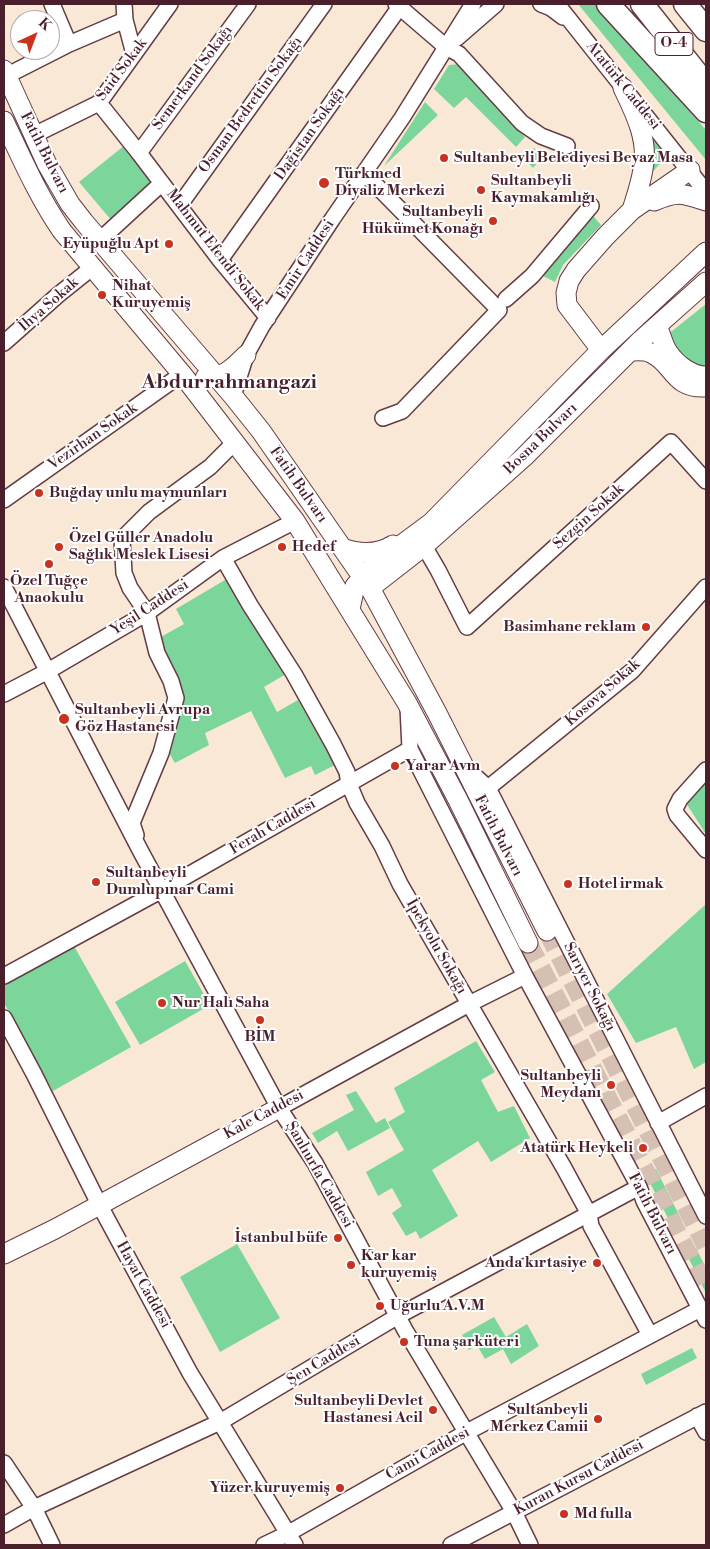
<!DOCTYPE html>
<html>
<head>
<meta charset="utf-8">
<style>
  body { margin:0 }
  #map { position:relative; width:710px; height:1549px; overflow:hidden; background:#f8e8d5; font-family:"Libre Bodoni",serif }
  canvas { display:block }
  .frame { position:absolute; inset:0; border:5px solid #4a1f2b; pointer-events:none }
  .north { position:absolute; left:10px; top:10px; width:50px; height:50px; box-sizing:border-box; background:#fff; border:1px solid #b7a5aa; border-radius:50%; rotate:43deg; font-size:14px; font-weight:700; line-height:20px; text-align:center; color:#4a1f2b }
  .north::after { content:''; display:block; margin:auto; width:18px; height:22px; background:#c8321e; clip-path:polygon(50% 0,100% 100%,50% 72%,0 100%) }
</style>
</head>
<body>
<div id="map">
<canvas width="710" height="1549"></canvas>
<div class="frame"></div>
<div class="north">K</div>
</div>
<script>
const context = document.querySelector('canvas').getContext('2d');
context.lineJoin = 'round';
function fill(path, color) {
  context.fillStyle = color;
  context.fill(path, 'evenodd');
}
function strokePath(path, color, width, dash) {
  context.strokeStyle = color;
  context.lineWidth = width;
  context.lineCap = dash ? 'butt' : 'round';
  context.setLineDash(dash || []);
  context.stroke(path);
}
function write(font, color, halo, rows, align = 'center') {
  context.font = font + ' "Libre Bodoni",serif';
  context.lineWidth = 4;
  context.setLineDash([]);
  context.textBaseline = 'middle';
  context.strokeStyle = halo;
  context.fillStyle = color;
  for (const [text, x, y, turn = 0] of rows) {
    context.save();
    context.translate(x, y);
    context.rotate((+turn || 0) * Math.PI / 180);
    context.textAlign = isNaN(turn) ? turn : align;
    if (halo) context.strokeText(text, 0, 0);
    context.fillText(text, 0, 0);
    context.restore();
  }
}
fill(new Path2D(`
  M 578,4 L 595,4 L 706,130 L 706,160 Z
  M 461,64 L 525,137 L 516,147 L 466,97 L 454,108 L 434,89 L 449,65 Z
  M 425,102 L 438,115 L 384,166 Z
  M 651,127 L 671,151 L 649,176 Z
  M 125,145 L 154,186 L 112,221 L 79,182 Z
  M 534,148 L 543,157 L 533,168 L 524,158 Z
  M 589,211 L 601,225 L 563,265 L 555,282 L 539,274 Z
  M 706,304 L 706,370 L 681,361 L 667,335 Z
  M 230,577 L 286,674 L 264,687 L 277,712 L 298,700 L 335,765 L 315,775 L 311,766 L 285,778 L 251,711 L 205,733 L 209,745 L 175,763 L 166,748 L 180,693 L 159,638 L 184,624 L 176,609 Z
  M 706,782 L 706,834 L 686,803 Z
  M 706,904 L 706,1062 L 694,1069 L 676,1027 L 636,1043 L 607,994 Z
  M 74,946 L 131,1047 L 53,1091 L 4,1003 L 4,984 Z
  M 185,961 L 210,1005 L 140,1045 L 115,1002 Z
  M 476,1041 L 495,1072 L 481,1080 L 498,1112 L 514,1106 L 530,1138 L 491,1162 L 478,1141 L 432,1170 L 458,1216 L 420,1239 L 416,1231 L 406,1236 L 392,1213 L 402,1206 L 392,1188 L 378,1196 L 366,1172 L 404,1150 L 388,1122 L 405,1112 L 394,1088 Z
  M 356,1091 L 376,1123 L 385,1118 L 390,1128 L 348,1151 L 337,1131 L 318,1143 L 312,1133 L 354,1110 L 346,1095 Z
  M 656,1169 L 682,1221 L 672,1226 L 646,1175 Z
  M 237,1244 L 280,1318 L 220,1352 L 180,1277 Z
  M 696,1248 L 706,1268 L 706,1293 L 686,1253 Z
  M 494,1317 L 506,1337 L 527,1324 L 539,1346 L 511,1364 L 503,1349 L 485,1359 L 477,1345 L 469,1350 L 462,1335 Z
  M 692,1348 L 697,1358 L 646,1385 L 641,1374 Z`), '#7cd59b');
strokePath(new Path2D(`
  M 547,931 L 706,1246
  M 528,943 L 706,1289`), '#d5c0b3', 19, [19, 9]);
const minor = new Path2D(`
  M 52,4 L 69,44
  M 124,4 L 125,20 L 134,54
  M 396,4 L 446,47 L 459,54 L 522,123 L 541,136 L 567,146
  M 541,4 L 551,8 L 563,17
  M 557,4 L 706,192
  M 457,38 L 496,4
  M 6,76 L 69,44 L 125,20
  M 99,103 L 139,153 L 220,260 L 268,318
  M 34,135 L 99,103 L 170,4
  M 139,153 L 248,4
  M 364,173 L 499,310 L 402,411 L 383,418
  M 179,206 L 324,4
  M 100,240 L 162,183
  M 220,260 L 399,8
  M 506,299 L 532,276 L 591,206
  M 4,343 L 58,295 L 93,267
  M 233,396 L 246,355 L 262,326 L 333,218 L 402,118 L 473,4
  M 4,500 L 182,374
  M 424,546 L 438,570 L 467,627 L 671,442 L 706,481
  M 223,558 L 250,605 L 294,674 L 333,744 L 347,772 L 349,784 L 357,803 L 382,846 L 400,884 L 564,1168 L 589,1214 L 591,1226 L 650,1335
  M 4,587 L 140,850 L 279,1108 L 315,1163 L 405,1330 L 514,1512 L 530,1545
  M 4,694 L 48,671 L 147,613 L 223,558 L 295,521
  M 408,707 L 410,749 L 525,976 L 639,1187 L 644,1201 L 706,1320
  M 467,769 L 488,788 L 706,1216
  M 706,770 L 680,799 L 675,809 L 677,815 L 706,850
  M 488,788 L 632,671 L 706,587
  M 136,835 L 132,823 L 161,753 L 176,698 L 171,681 L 157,653 L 147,613 L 130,588 L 124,573 L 122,539 L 149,512 L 210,467 L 235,442
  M 4,976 L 162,890 L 410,749
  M 4,1018 L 34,1074 L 99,1204 L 190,1373 L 295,1545
  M 279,1108 L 469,1004 L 525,976
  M 658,1123 L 706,1096
  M 697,1416 L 706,1432
  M 4,1463 L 34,1508 L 52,1545
  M 4,1525 L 34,1508 L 220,1422 L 398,1316 L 639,1187
  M 264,1545 L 287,1534 L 467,1432 L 700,1309
  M 451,1545 L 706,1412`);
const major = new Path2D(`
  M 4,70 L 47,164 L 70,204 L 84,222 L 233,396 L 261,431 L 370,588 L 437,713 L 547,931
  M 623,88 C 635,113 649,140 643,169 C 641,183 636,197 632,210
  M 4,121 C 22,159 38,196 62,231 L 182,374 L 295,521 L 407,703 L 458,800 L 528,943
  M 654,201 C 678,191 681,193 706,201
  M 657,326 C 661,334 663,345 668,352 C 676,364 691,376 706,376
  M 601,350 L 567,305 L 566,293 L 569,281 L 576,270 L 605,237 L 632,210 L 690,170
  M 631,351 C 636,351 645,350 651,353 C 674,363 672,389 706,387
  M 205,378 C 224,378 234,367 246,355
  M 342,548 C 359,554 377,555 393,545
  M 370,588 L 424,546 L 524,457 L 641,340 L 706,282
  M 350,609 L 355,586 L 363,577 L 377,563 L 431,523 L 601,350 L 706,252
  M 4,1254 L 55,1229 L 279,1108`);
const highway = new Path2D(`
  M 608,4 L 706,111
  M 642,4 L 706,85
  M 685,4 L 706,30`);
strokePath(minor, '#643d44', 18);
strokePath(major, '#643d44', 21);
strokePath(highway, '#643d44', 25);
strokePath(minor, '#fff', 15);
strokePath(major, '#fff', 19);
strokePath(highway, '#fff', 22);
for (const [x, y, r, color] of [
  [444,158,5,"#c8321e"],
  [324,183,6,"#c8321e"],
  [481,190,5,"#c8321e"],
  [493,221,5,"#c8321e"],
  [169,244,5,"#c8321e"],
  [102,295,5,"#c8321e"],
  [39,493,5,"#c8321e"],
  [59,547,5,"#c8321e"],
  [282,547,5,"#c8321e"],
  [49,564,5,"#c8321e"],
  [646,627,5,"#c8321e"],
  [64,719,6,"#c8321e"],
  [395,766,5,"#c8321e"],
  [96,882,5,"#c8321e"],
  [568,884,5,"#c8321e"],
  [162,1003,5,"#c8321e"],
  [260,1020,5,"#c8321e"],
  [611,1085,5,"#c8321e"],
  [643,1148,5,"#c8321e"],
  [338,1238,5,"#c8321e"],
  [597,1263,5,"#c8321e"],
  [351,1265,5,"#c8321e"],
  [380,1306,5,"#c8321e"],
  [404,1342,5,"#c8321e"],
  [433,1410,5,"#c8321e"],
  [598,1419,5,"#c8321e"],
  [340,1488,5,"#c8321e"],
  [564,1514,5,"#c8321e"]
]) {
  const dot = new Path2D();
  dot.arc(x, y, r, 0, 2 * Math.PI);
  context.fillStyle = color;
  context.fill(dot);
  strokePath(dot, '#fff', 2);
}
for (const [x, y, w] of [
  [674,44,38]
]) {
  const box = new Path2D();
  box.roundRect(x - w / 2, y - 11.5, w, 23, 4);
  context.fillStyle = '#fff';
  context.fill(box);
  strokePath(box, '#4a1f2b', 1);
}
write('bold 14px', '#4a1f2b', null, [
  ["O-4",674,44]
]);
write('15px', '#4a1f2b', '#fff', [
  ["Said Sokak",122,70,-53],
  ["Semerkand Sokağı",193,78,-54],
  ["Atatürk Caddesi",623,86,51],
  ["Osman Bedrettin Sokağı",251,105,-54],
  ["Dağistan Sokağı",310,134,-55],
  ["Fatih Bulvarı",44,153,63],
  ["Mahmut Efendi Sokak",215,250,52],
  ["Emir Caddesi",306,260,-57],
  ["İhya Sokak",49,305,-41],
  ["Vezirhan Sokak",93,437,-35],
  ["Bosna Bulvarı",541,439,-44],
  ["Fatih Bulvarı",298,485,55],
  ["Sezgin Sokak",589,517,-42],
  ["Yeşil Caddesi",150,608,-33],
  ["Kosova Sokak",603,693,-41],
  ["Ferah Caddesi",273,827,-30],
  ["Fatih Bulvarı",498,836,63],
  ["İpekyolu Sokağı",436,947,60],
  ["Sarıyer Sokağı",589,987,63],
  ["Kale Caddesi",264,1115,-28],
  ["Şanlıurfa Caddesi",319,1175,60],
  ["Fatih Bulvarı",652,1214,63],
  ["Hayat Caddesi",143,1285,61],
  ["Şen Caddesi",324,1361,-31],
  ["Cami Caddesi",428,1454,-29],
  ["Kuran Kursu Caddesi",579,1478,-28]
]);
write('bold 15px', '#4a1f2b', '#fff', [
  ["Sultanbeyli Belediyesi Beyaz Masa",454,158],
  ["Türkmed",335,174],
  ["Diyaliz Merkezi",335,191],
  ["Sultanbeyli",491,181],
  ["Kaymakamlığı",491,198],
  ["Sultanbeyli",483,212,"right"],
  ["Hükümet Konağı",483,229,"right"],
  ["Eyüpuğlu Apt",159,244,"right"],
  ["Nihat",112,286],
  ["Kuruyemiş",112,303],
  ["Buğday unlu maymunları",49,493],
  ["Özel Güller Anadolu",69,538],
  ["Sağlık Meslek Lisesi",69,555],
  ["Hedef",292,547],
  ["Özel Tuğçe",49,581,"center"],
  ["Anaokulu",49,598,"center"],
  ["Basimhane reklam",636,627,"right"],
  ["Sultanbeyli Avrupa",75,710],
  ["Göz Hastanesi",75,727],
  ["Yarar Avm",405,766],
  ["Sultanbeyli",106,873],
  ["Dumlupınar Cami",106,890],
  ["Hotel irmak",578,884],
  ["Nur Halı Saha",172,1003],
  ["BİM",260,1037,"center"],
  ["Sultanbeyli",601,1076,"right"],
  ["Meydanı",601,1093,"right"],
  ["Atatürk Heykeli",633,1148,"right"],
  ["İstanbul büfe",328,1238,"right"],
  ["Kar kar",361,1256],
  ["kuruyemiş",361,1273],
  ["Anda kırtasiye",587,1263,"right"],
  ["Uğurlu A.V.M",390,1306],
  ["Tuna şarküteri",414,1342],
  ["Sultanbeyli Devlet",423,1401,"right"],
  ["Hastanesi Acil",423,1418,"right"],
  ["Sultanbeyli",588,1410,"right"],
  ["Merkez Camii",588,1427,"right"],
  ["Yüzer kuruyemiş",330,1488,"right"],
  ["Md fulla",574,1514]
], 'left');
write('bold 20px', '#4a1f2b', '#fff', [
  ["Abdurrahmangazi",229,383]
]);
</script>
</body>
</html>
